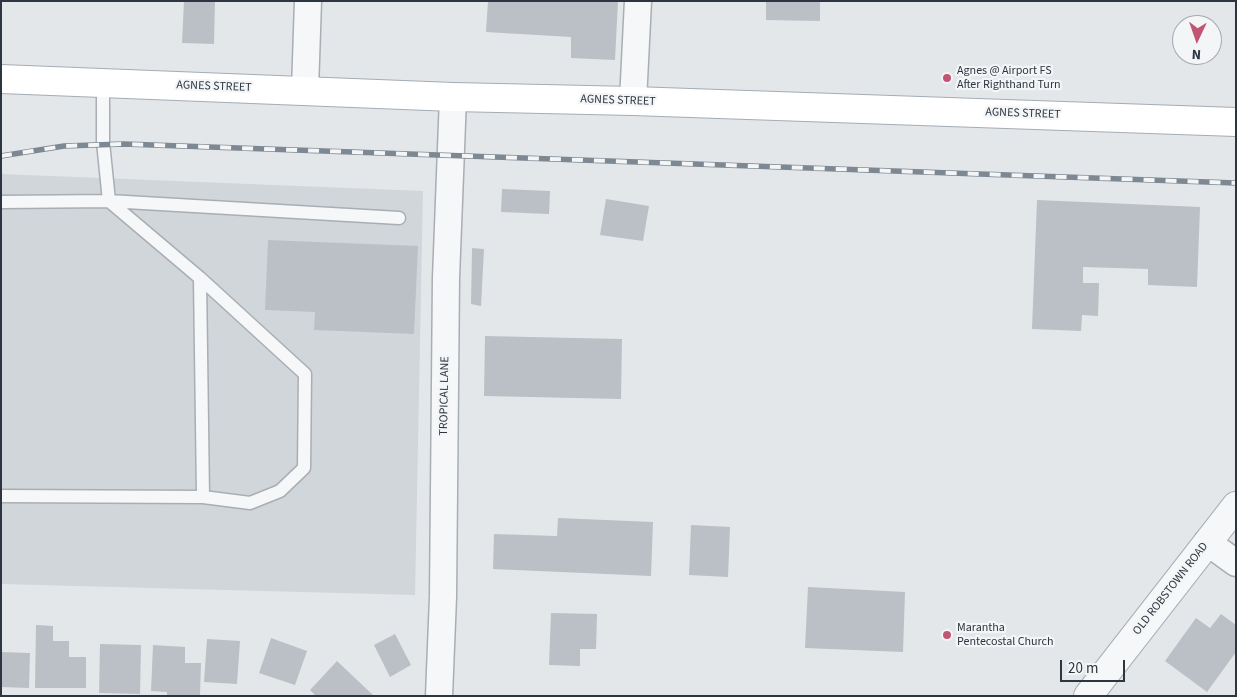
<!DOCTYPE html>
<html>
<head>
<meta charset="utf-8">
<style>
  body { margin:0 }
  #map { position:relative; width:1237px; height:697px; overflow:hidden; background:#e3e7ea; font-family:"Source Sans 3",sans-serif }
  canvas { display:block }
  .frame { position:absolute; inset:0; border:2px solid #2d3640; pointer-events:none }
  .north { position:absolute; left:1172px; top:15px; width:50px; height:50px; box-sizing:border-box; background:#f3f5f7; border:1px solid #a4a9ae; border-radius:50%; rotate:183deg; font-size:14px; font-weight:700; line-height:20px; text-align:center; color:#2d3640 }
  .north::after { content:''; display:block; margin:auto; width:18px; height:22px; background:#c25573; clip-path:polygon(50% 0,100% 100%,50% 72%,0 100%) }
  .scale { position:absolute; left:1060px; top:660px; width:65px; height:22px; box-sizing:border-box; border:2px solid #2d3640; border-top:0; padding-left:6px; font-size:15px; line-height:18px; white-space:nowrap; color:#2d3640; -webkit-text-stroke:4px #f3f5f7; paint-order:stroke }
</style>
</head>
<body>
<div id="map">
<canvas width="1237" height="697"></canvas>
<div class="frame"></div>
<div class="north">N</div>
<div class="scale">20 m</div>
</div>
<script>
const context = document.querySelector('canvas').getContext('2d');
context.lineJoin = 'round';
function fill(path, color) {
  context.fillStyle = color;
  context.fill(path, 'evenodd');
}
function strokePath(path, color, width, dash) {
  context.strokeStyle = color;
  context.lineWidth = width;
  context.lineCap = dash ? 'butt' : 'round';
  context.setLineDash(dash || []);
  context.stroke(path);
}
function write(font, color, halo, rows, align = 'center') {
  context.font = font + ' "Source Sans 3",sans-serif';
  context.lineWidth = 4.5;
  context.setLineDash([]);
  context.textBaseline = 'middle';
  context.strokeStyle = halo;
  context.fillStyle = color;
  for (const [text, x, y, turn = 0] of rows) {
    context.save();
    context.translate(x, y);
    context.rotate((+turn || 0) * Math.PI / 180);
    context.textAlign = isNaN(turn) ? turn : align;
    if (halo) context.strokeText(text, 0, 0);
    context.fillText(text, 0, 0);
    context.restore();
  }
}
fill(new Path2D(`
  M 1,174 L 423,191 L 415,595 L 1,584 Z`), '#d1d6db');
fill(new Path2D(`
  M 184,1 L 215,1 L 214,44 L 182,43 Z
  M 488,1 L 618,1 L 615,60 L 571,58 L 571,37 L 486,32 Z
  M 766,1 L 820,1 L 820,21 L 766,20 Z
  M 502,189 L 550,191 L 549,214 L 501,212 Z
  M 606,199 L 649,206 L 643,241 L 600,235 Z
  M 1037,200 L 1200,207 L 1197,287 L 1148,285 L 1148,269 L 1083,267 L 1083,283 L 1099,283 L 1098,316 L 1082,315 L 1081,331 L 1032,329 Z
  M 268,240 L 418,246 L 414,334 L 314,330 L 315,312 L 265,310 Z
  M 472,248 L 484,249 L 481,306 L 471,304 Z
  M 485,336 L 622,339 L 621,399 L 484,396 Z
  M 558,518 L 653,522 L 651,576 L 493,569 L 494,534 L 557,536 Z
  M 691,525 L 730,527 L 728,577 L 689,575 Z
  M 808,587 L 905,592 L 903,652 L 805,648 Z
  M 551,613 L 597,614 L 596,649 L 580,649 L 580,666 L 549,665 Z
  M 1221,614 L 1236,625 L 1236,652 L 1207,692 L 1165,661 L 1196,618 L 1210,628 Z
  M 36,625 L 53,626 L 53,641 L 69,641 L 69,657 L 86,657 L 86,688 L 35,688 Z
  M 395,634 L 411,665 L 390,677 L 374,645 Z
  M 271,638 L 307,651 L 295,685 L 259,673 Z
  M 207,639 L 240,641 L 237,684 L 204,682 Z
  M 100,644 L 141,645 L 140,694 L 99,693 Z
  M 153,645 L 185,647 L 185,663 L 201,663 L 200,696 L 167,696 L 167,692 L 151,691 Z
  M 1,652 L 30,653 L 29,688 L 1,687 Z
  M 337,661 L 374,696 L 316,696 L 310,690 Z`), '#bbc0c6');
const service = new Path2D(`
  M 1,202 L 109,201 L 399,218
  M 200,278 L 203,497
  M 1,496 L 203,497 L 250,503 L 280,491 L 304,468 L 305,374 L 200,278 L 109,201 L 103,142 L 103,83`);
const minor = new Path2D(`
  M 305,90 L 308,1
  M 633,101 L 638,1
  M 1207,542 L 1236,563
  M 439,696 L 443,597 L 446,278 L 453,97`);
const tertiary = new Path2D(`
  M 1088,696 L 1236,506`);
const primary = new Path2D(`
  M 1,79 L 453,97 L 633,101 L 1236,122`);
strokePath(service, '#a9aeb4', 15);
strokePath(minor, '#a9aeb4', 29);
strokePath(tertiary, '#a9aeb4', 30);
strokePath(primary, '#a4acb4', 30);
strokePath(service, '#f5f7f8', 12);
strokePath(minor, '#f5f7f8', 26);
strokePath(tertiary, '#f5f7f8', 28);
strokePath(primary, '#fff', 28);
const rail = new Path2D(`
  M 1,156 L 64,146 L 124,144 L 1236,183`);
strokePath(rail, '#7e8892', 5.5);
strokePath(rail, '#f3f5f7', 4, [11]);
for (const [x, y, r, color] of [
  [947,78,5,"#c25573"],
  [947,635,5,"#c25573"]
]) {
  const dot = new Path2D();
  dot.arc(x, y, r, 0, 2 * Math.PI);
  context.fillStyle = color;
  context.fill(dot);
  strokePath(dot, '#f3f5f7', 2);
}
write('12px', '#2d3640', '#f3f5f7', [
  ["Agnes @ Airport FS",957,71],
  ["After Righthand Turn",957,85],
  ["Marantha",957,628],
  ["Pentecostal Church",957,642]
], 'left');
write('12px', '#2d3640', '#f3f5f7', [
  ["AGNES STREET",214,87,2],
  ["AGNES STREET",618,101,2],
  ["AGNES STREET",1023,114,2],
  ["TROPICAL LANE",445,396,-89],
  ["OLD ROBSTOWN ROAD",1171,589,-52]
]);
</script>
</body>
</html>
